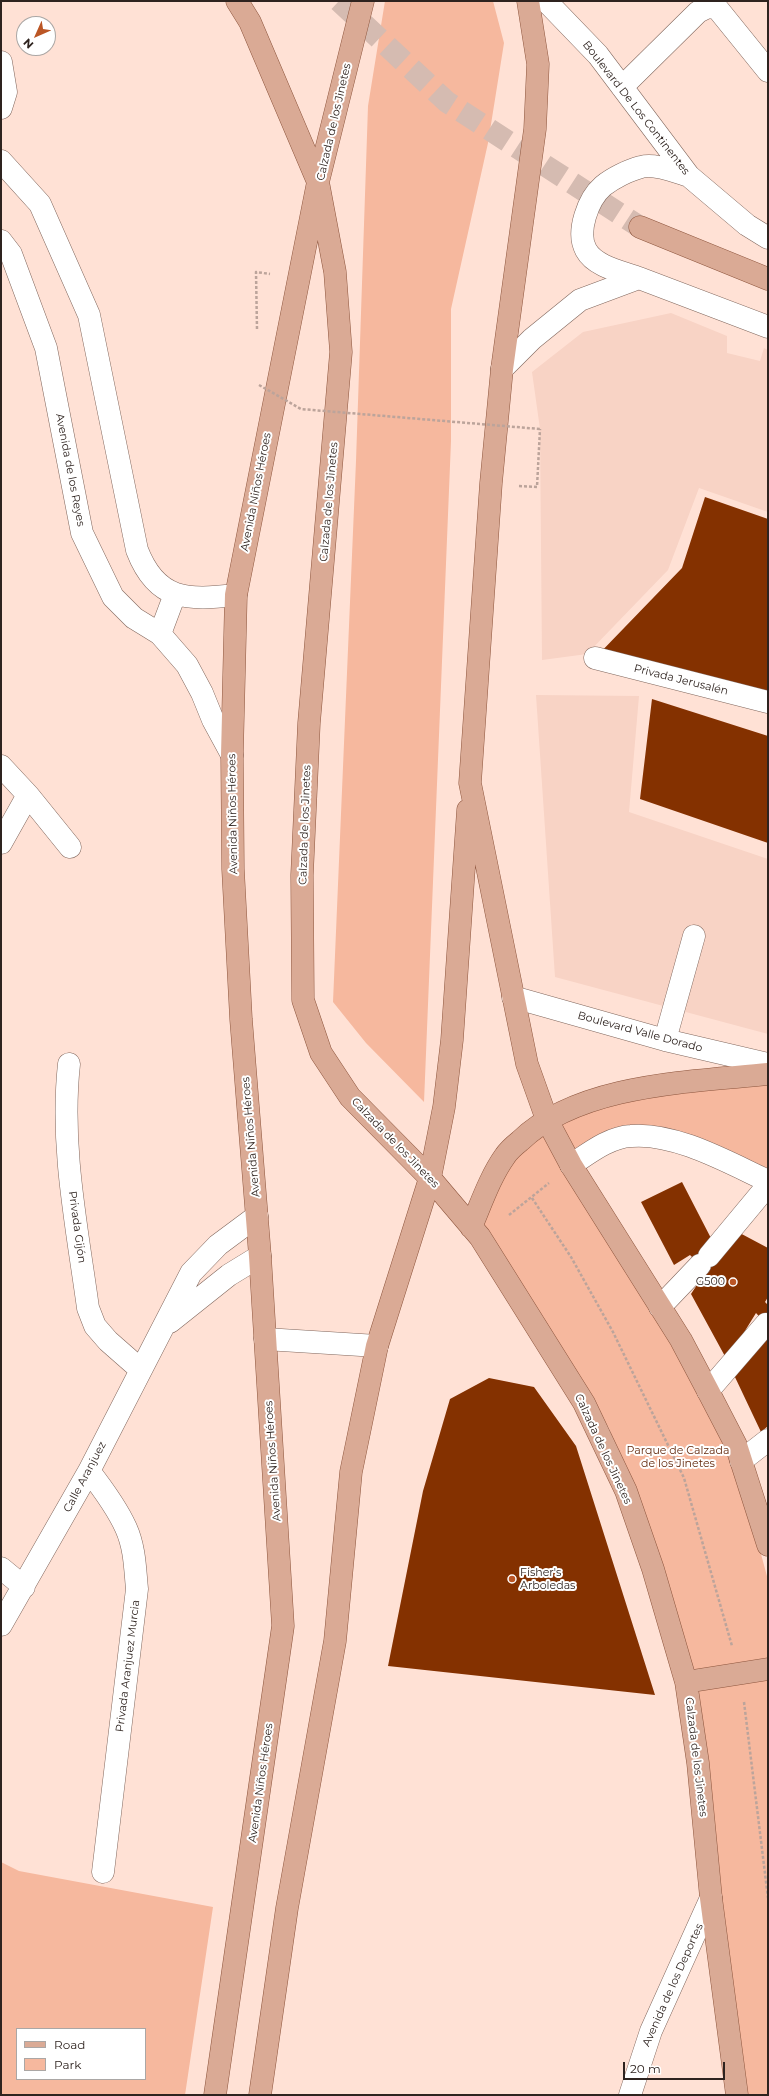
<!DOCTYPE html>
<html>
<head>
<meta charset="utf-8">
<style>
  body { margin:0 }
  #map { position:relative; width:769px; height:2096px; overflow:hidden; background:#ffe1d5; font-family:Montserrat,sans-serif }
  canvas { display:block }
  .frame { position:absolute; inset:0; border:2px solid #2e231f; pointer-events:none }
  .legend { position:absolute; left:16px; top:2028px; width:130px; height:52px; box-sizing:border-box; background:#fff; border:1px solid #aba7a5; margin:0; padding:5px 7px; list-style:none; font-size:12px; color:#2e231f }
  .legend li { display:flex; align-items:center; gap:8px; height:20px }
  .legend b { width:20px; border:1px solid #aba7a5 }
  .north { position:absolute; left:16px; top:16px; width:40px; height:40px; box-sizing:border-box; background:#fff; border:1px solid #aba7a5; border-radius:50%; rotate:225deg; font-size:11px; font-weight:700; line-height:16px; text-align:center; color:#2e231f }
  .north::after { content:''; display:block; margin:auto; width:14px; height:18px; background:#bb5625; clip-path:polygon(50% 0,100% 100%,50% 72%,0 100%) }
  .scale { position:absolute; left:623px; top:2062px; width:102px; height:18px; box-sizing:border-box; border:2px solid #2e231f; border-top:0; padding-left:5px; font-size:12px; line-height:14px; white-space:nowrap; color:#2e231f; -webkit-text-stroke:3px #fff; paint-order:stroke }
</style>
</head>
<body>
<div id="map">
<canvas width="769" height="2096"></canvas>
<div class="frame"></div>
<ul class="legend">
<li><b style="height:5px;background:#daaa95"></b>Road</li>
<li><b style="height:11px;background:#f6b89e"></b>Park</li>
</ul>
<div class="north">N</div>
<div class="scale">20 m</div>
</div>
<script>
const context = document.querySelector('canvas').getContext('2d');
context.lineJoin = 'round';
function fill(path, color) {
  context.fillStyle = color;
  context.fill(path, 'evenodd');
}
function strokePath(path, color, width, dash) {
  context.strokeStyle = color;
  context.lineWidth = width;
  context.lineCap = dash ? 'butt' : 'round';
  context.setLineDash(dash || []);
  context.stroke(path);
}
function write(font, color, halo, rows, align = 'center') {
  context.font = font + ' Montserrat,sans-serif';
  context.lineWidth = 4;
  context.setLineDash([]);
  context.textBaseline = 'middle';
  context.strokeStyle = halo;
  context.fillStyle = color;
  for (const [text, x, y, turn = 0] of rows) {
    context.save();
    context.translate(x, y);
    context.rotate((+turn || 0) * Math.PI / 180);
    context.textAlign = isNaN(turn) ? turn : align;
    if (halo) context.strokeText(text, 0, 0);
    context.fillText(text, 0, 0);
    context.restore();
  }
}
fill(new Path2D(`
  M 671,313 L 727,336 L 727,353 L 760,361 L 764,348 L 768,350 L 768,512 L 699,488 L 668,570 L 587,654 L 542,660 L 540,429 L 532,372 L 583,332 Z
  M 536,695 L 639,696 L 629,812 L 768,859 L 768,1034 L 555,977 Z`), '#f8d3c5');
fill(new Path2D(`
  M 385,1 L 493,1 L 504,43 L 488,143 L 451,309 L 451,441 L 424,1102 L 366,1043 L 333,1002 L 356,461 L 368,106 Z
  M 768,1075 L 768,1180 L 633,1134 L 574,1163 L 552,1120 L 587,1103 Z
  M 548,1126 L 729,1435 L 768,1580 L 768,2095 L 743,2095 L 661,1570 L 609,1428 L 510,1275 L 476,1226 L 506,1162 Z
  M 1,1862 L 19,1871 L 213,1907 L 185,2095 L 1,2095 ZM 17,2029 L 145,2029 L 145,2079 L 17,2079 Z`), '#f6b89e');
fill(new Path2D(`
  M 705,497 L 768,519 L 768,710 L 595,658 L 682,568 Z
  M 652,699 L 768,736 L 768,843 L 640,799 Z
  M 682,1182 L 714,1244 L 736,1231 L 768,1248 L 768,1297 L 765,1302 L 768,1305 L 768,1326 L 756,1313 L 727,1360 L 691,1294 L 706,1271 L 690,1255 L 674,1265 L 641,1202 Z
  M 768,1338 L 768,1426 L 761,1432 L 734,1375 Z
  M 489,1378 L 534,1387 L 576,1446 L 655,1695 L 388,1666 L 423,1491 L 450,1399 Z`), '#843100');
strokePath(new Path2D(`
  M 339,1 L 447,102 L 640,227`), '#d5bbb1', 22, [22, 11]);
const minor = new Path2D(`
  M 546,1 L 598,55 L 689,176 L 747,225 L 768,238
  M 1,62 L 6,92 L 1,108
  M 622,87 L 698,12 L 708,7 L 717,8 L 768,71
  M 1,161 L 40,204 L 89,315 L 137,550 C 157,602 188,600 236,595
  M 1,241 L 11,254 L 46,348 L 82,533 L 113,597 L 134,618 L 160,634 L 187,665 L 202,693 L 213,720 L 232,755
  M 639,278 C 623,272 595,267 586,250 C 576,232 588,199 603,186 C 613,178 629,170 641,167 C 655,163 675,172 689,176
  M 502,369 L 532,339 L 580,300 L 639,278 L 768,327
  M 160,634 L 175,594
  M 595,658 L 768,702
  M 1,766 L 28,795 L 70,847
  M 1,843 L 28,795
  M 513,997 L 665,1040 L 768,1064
  M 665,1040 L 694,936
  M 69,1064 C 60,1146 77,1227 88,1308 L 95,1326 L 108,1341 L 141,1370
  M 571,1165 C 588,1154 609,1137 631,1136 C 675,1132 729,1163 768,1181
  M 709,1256 L 768,1185
  M 660,1307 L 700,1265
  M 170,1322 L 229,1275 L 260,1256
  M 265,1339 L 377,1346
  M 708,1391 L 766,1324
  M 741,1461 L 768,1440
  M 89,1471 C 103,1489 117,1508 126,1528 C 135,1548 135,1569 137,1589 L 103,1872
  M 1,1568 L 24,1587
  M 1,1625 L 89,1471 L 191,1273 L 218,1245 L 257,1216
  M 630,2095 L 651,2031 L 711,1898`);
const major = new Path2D(`
  M 237,1 L 250,22 L 318,182 L 335,272 L 341,352 L 309,723 L 302,875 L 303,1000 L 321,1053 L 350,1097 L 430,1178 L 480,1237 L 584,1403 L 626,1491 L 653,1569 L 686,1682 L 698,1763 L 711,1898 L 737,2095
  M 528,1 L 538,64 L 535,129 L 502,369 L 491,483 L 470,783 L 527,1064 L 547,1120 L 571,1165 L 681,1340 L 708,1391 L 736,1445 L 768,1545
  M 640,227 L 768,279
  M 471,1227 C 481,1204 490,1177 505,1156 C 509,1150 515,1145 520,1141 C 579,1084 690,1082 768,1074
  M 686,1682 L 768,1669
  M 215,2095 L 283,1626 L 260,1256 L 241,1019 L 233,869 L 232,755 L 236,595 L 318,182 L 363,1
  M 260,2095 L 287,1908 L 335,1641 L 351,1472 L 377,1346 L 430,1178 L 444,1107 L 452,1040 L 468,810`);
strokePath(minor, '#81675d', 23);
strokePath(major, '#8e563e', 23);
strokePath(new Path2D(`
  M 257,329 L 256,272 L 270,274
  M 519,486 L 537,487 L 540,429
  M 532,1198 L 571,1257 L 613,1332 L 684,1478 L 732,1646
  M 509,1215 L 549,1183
  M 744,1702 L 768,1898`), '#bca49b', 2.5, [3, 2]);
strokePath(minor, '#fff', 22);
strokePath(major, '#daaa95', 22);
strokePath(new Path2D(`
  M 259,385 L 301,409 L 540,429`), '#bca49b', 2.5, [3, 2]);
for (const [x, y, r, color] of [
  [733,1282,4,"#bb5625"],
  [512,1579,4,"#bb5625"]
]) {
  const dot = new Path2D();
  dot.arc(x, y, r, 0, 2 * Math.PI);
  context.fillStyle = color;
  context.fill(dot);
  strokePath(dot, '#fff', 1.5);
}
write('11px', '#2e231f', '#fff', [
  ["Boulevard De Los Continentes",636,108,52],
  ["Calzada de los Jinetes",334,122,-77],
  ["Avenida de los Reyes",70,470,79],
  ["Avenida Niños Héroes",256,492,-79],
  ["Calzada de los Jinetes",329,502,-85],
  ["Privada Jerusalén",681,680,14],
  ["Avenida Niños Héroes",233,814,-91],
  ["Calzada de los Jinetes",305,825,-88],
  ["Boulevard Valle Dorado",640,1032,15],
  ["Avenida Niños Héroes",251,1137,-95],
  ["Calzada de los Jinetes",395,1143,46],
  ["Privada Gijón",77,1227,82],
  ["Calzada de los Jinetes",603,1449,65],
  ["Avenida Niños Héroes",273,1461,-94],
  ["Calle Aranjuez",85,1477,-62],
  ["Privada Aranjuez Murcia",128,1666,-83],
  ["Calzada de los Jinetes",696,1757,83],
  ["Avenida Niños Héroes",261,1783,-82],
  ["Avenida de los Deportes",673,1985,-66]
]);
write('11px', '#2e231f', '#fff', [
  ["G500",725,1282],
  ["Fisher's",520,1573,"left"],
  ["Arboledas",520,1586,"left"]
], 'right');
write('11px', '#642a0d', '#fff', [
  ["Parque de Calzada",678,1451],
  ["de los Jinetes",678,1464]
]);
</script>
</body>
</html>
